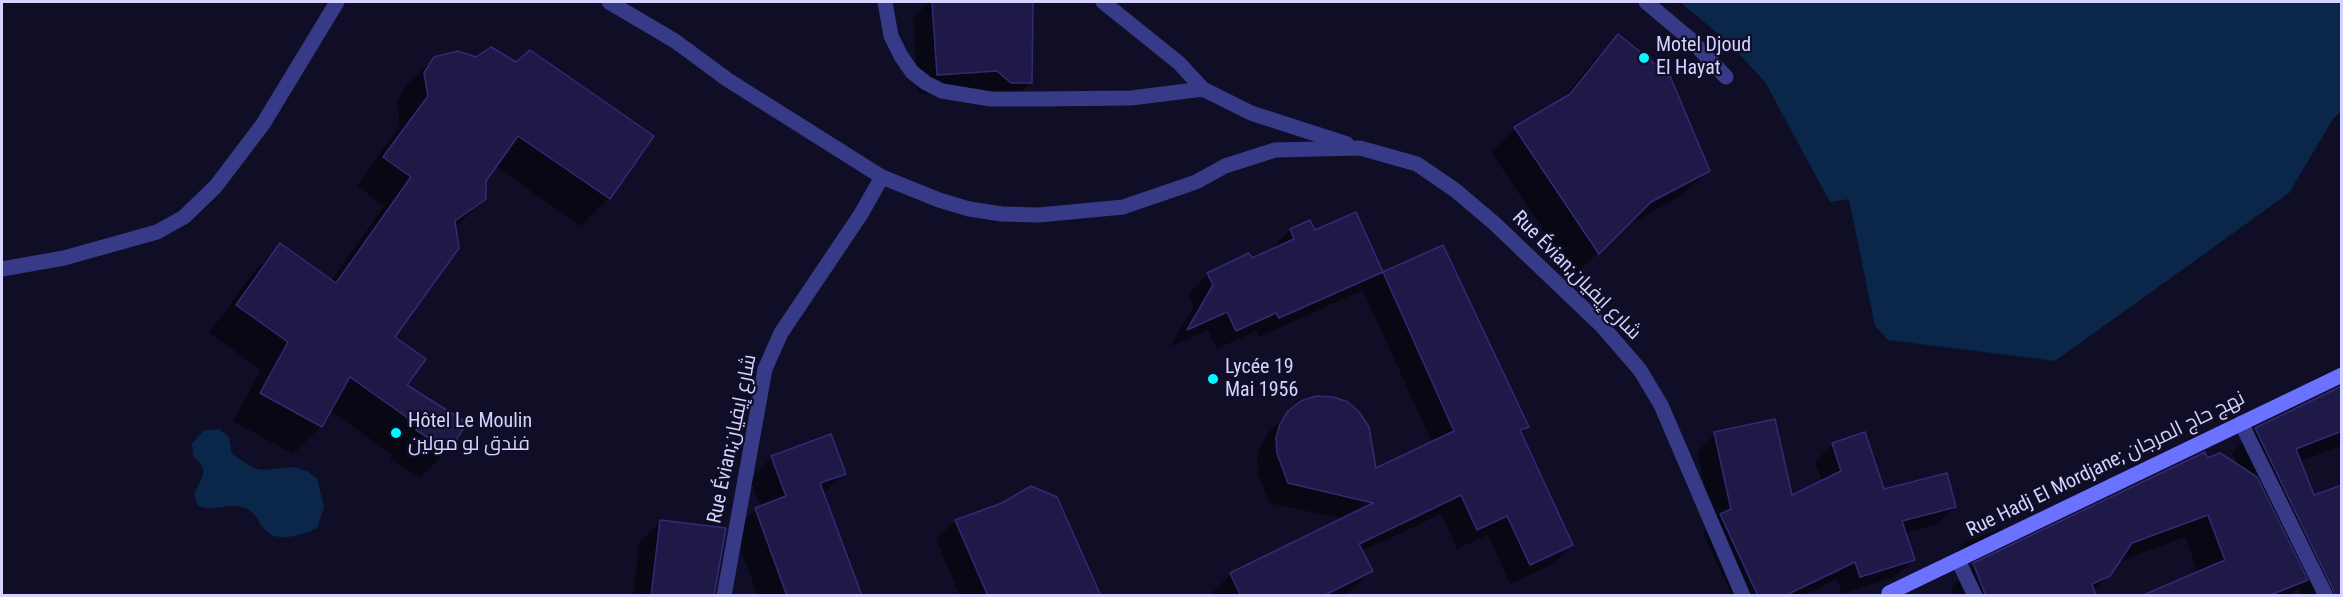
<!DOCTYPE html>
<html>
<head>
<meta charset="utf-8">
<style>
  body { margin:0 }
  #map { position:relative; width:2343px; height:597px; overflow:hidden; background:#100e26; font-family:"Roboto Condensed",sans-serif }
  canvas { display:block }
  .frame { position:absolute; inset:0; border:3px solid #d5d3ff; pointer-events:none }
</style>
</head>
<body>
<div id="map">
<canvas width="2343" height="597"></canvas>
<div class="frame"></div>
</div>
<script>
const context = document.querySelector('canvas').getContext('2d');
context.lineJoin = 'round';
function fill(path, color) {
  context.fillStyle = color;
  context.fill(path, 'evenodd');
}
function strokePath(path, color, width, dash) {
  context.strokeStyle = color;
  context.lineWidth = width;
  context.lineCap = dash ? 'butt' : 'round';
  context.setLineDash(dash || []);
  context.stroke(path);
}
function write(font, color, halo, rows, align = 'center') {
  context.font = font + ' "Roboto Condensed",Cairo,sans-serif';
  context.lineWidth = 4.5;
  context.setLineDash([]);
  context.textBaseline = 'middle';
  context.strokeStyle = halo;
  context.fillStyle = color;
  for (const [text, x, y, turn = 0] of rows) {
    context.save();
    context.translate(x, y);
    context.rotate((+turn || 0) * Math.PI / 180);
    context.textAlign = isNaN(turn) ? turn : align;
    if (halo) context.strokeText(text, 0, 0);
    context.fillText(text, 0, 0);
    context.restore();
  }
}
fill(new Path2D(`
  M 1680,2 L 2341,2 L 2341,111 L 2333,119 L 2289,193 L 2055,361 L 1888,340 L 1875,326 L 1849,199 L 1830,202 L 1765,82 L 1728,42 Z
  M 219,429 L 229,437 L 232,454 L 253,468 L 264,470 L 293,467 L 307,471 L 317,479 L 324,507 L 317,528 C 303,535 276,544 264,529 C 258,522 255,511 245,508 C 231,502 215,512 198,506 L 194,494 C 202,477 210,470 193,456 L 192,444 L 203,431 Z`), '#0a2649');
fill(new Path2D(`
  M 929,2 L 1032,2 L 1030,83 L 1011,102 L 977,90 L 918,94 L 913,18 Z
  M 1618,36 L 1708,171 L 1684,194 L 1626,226 L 1574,276 L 1491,152 L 1515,129 L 1561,101 L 1594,60 Z
  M 435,58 L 609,198 L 581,226 L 495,166 L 485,181 L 485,199 L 454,228 L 393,337 L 405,385 L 448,450 L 420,478 L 390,459 L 392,455 L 330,410 L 321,426 L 293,454 L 233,421 L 261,370 L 209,333 L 253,273 L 280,245 L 331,281 L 384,206 L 357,186 L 400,125 L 397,102 L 406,86 Z
  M 1355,214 L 1382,274 L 1443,247 L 1528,426 L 1520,434 L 1571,545 L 1552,565 L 1510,584 L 1488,535 L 1457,549 L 1441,514 L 1362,551 L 1372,570 L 1352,590 L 1341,596 L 1212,596 L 1211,594 L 1231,574 L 1343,519 L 1269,503 L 1258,473 L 1257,459 L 1261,445 L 1269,432 L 1289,412 L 1375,470 L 1432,443 L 1363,290 L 1259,337 L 1256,331 L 1217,349 L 1208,330 L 1170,347 L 1194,306 L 1188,294 L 1208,274 L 1251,260 L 1271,249 L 1290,230 L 1315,232 Z
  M 2342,386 L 2342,445 L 2299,462 L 2342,596 L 2302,596 L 2298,588 L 2290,596 L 2163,596 L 2198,573 L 2185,537 L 2118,562 L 2109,575 L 2093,591 L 2095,596 L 1954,596 L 1951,588 L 1974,564 L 2206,460 L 2240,468 L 2232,453 L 2256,429 Z
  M 1715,434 L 1791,497 L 1822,482 L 1815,462 L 1833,444 L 1883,491 L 1954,507 L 1937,524 L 1905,533 L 1913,560 L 1895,577 L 1842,594 L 1837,579 L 1802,596 L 1732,596 L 1703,533 L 1713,523 L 1697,452 Z
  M 772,457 L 844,473 L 823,494 L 860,596 L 758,596 L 734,531 L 756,509 L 761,507 L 750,479 Z
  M 1003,504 L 1099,596 L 960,596 L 936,540 L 955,521 Z
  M 661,521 L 713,596 L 633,596 L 639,543 Z
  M 2001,529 L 1981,549 L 1942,566 L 1966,542 Z`), '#0007');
const building = new Path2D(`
  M 932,2 L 1033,2 L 1032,83 L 1011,83 L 997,71 L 937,75 Z
  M 1618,34 L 1670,76 L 1710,171 L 1651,202 L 1599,254 L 1514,127 L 1570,94 Z
  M 491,47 L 516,62 L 530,50 L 654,136 L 610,199 L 518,136 L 486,181 L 486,199 L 455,221 L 459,248 L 395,337 L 426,359 L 407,385 L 467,423 L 449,451 L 416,430 L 419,426 L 350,377 L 322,427 L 260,393 L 288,342 L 236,305 L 280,243 L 336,283 L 411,177 L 383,157 L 428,96 L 424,73 L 434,57 L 458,51 L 476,57 Z
  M 1356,212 L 1383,272 L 1443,245 L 1529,427 L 1520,430 L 1573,545 L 1530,565 L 1507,516 L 1477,530 L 1461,495 L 1359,544 L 1373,571 L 1323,596 L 1241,596 L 1230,573 L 1373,503 L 1288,483 L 1277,453 L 1276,438 L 1280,424 L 1288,411 L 1301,401 L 1316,396 L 1333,397 L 1348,402 L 1360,413 L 1369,427 L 1376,468 L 1454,431 L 1383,272 L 1279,318 L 1276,313 L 1236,331 L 1227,312 L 1187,330 L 1213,285 L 1207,273 L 1249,253 L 1252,258 L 1294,239 L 1290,229 L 1310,220 L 1315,230 Z
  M 2342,386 L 2342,431 L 2296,449 L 2314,495 L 2342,485 L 2342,596 L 2336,596 L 2255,428 Z
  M 1775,419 L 1792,495 L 1841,471 L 1832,443 L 1865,432 L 1884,489 L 1947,473 L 1956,507 L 1902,521 L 1915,560 L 1860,577 L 1855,562 L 1784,596 L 1758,596 L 1720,514 L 1731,509 L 1714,432 Z
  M 831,434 L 846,474 L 820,483 L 862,596 L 787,596 L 755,508 L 786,496 L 771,456 Z
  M 2205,452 L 2207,458 L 2220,453 L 2257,477 L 2308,580 L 2268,596 L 2141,596 L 2225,560 L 2208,515 L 2132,543 L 2110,576 L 2092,584 L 2096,596 L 1986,596 L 1973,563 Z
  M 1031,486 L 1057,497 L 1101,596 L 988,596 L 955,520 L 1002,503 Z
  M 660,520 L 726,528 L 714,596 L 651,596 Z`);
fill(building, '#1f1948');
strokePath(building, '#332a75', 1.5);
strokePath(new Path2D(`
  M 609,2 L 675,41 L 728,80 L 882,177 L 939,200 L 969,209 L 1002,214 L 1039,215 L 1123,207 L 1196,182 L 1225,166 L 1275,150 L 1360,148 L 1417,164 L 1455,190 L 1494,223 L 1602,326 L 1640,370 L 1661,405 L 1743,596
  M 885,2 L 891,36 L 901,56 L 912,72 L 926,83 L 942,91 L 991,99 L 1040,99 L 1131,98 L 1203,89
  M 1103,2 L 1179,63 L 1203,89 L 1251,113 L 1347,144
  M 1646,2 L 1690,39 L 1726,77
  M 2,269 L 64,258 L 157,232 L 184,217 L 216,186 L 263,124 L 337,2
  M 2241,423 L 2326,596
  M 1958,560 L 1975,596
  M 724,596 L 765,369 L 781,333 L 861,214 L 882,177`), '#373a87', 15);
strokePath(new Path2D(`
  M 1889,593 L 2342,375`), '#6a72ff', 15);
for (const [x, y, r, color] of [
  [1644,58,6,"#00f8fe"],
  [1213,379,6,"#00f8fe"],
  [396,433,6,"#00f8fe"]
]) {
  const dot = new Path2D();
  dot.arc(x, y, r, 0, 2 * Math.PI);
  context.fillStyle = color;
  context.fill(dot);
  strokePath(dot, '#100e26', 2);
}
write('20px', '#d5d3ff', '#100e26', [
  ["Motel Djoud",1656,46],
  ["El Hayat",1656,69],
  ["Lycée 19",1225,368],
  ["Mai 1956",1225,391],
  ["Hôtel Le Moulin",408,422],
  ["فندق لو مولين",408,445]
], 'left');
write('20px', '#d5d3ff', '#100e26', [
  ["Rue Évian;شارع إيفيان",1576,276,45],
  ["Rue Évian;شارع إيفيان",733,439,-78],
  ["Rue Hadj El Mordjane; نهج حاج المرجان",2106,465,-26]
]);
</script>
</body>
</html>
